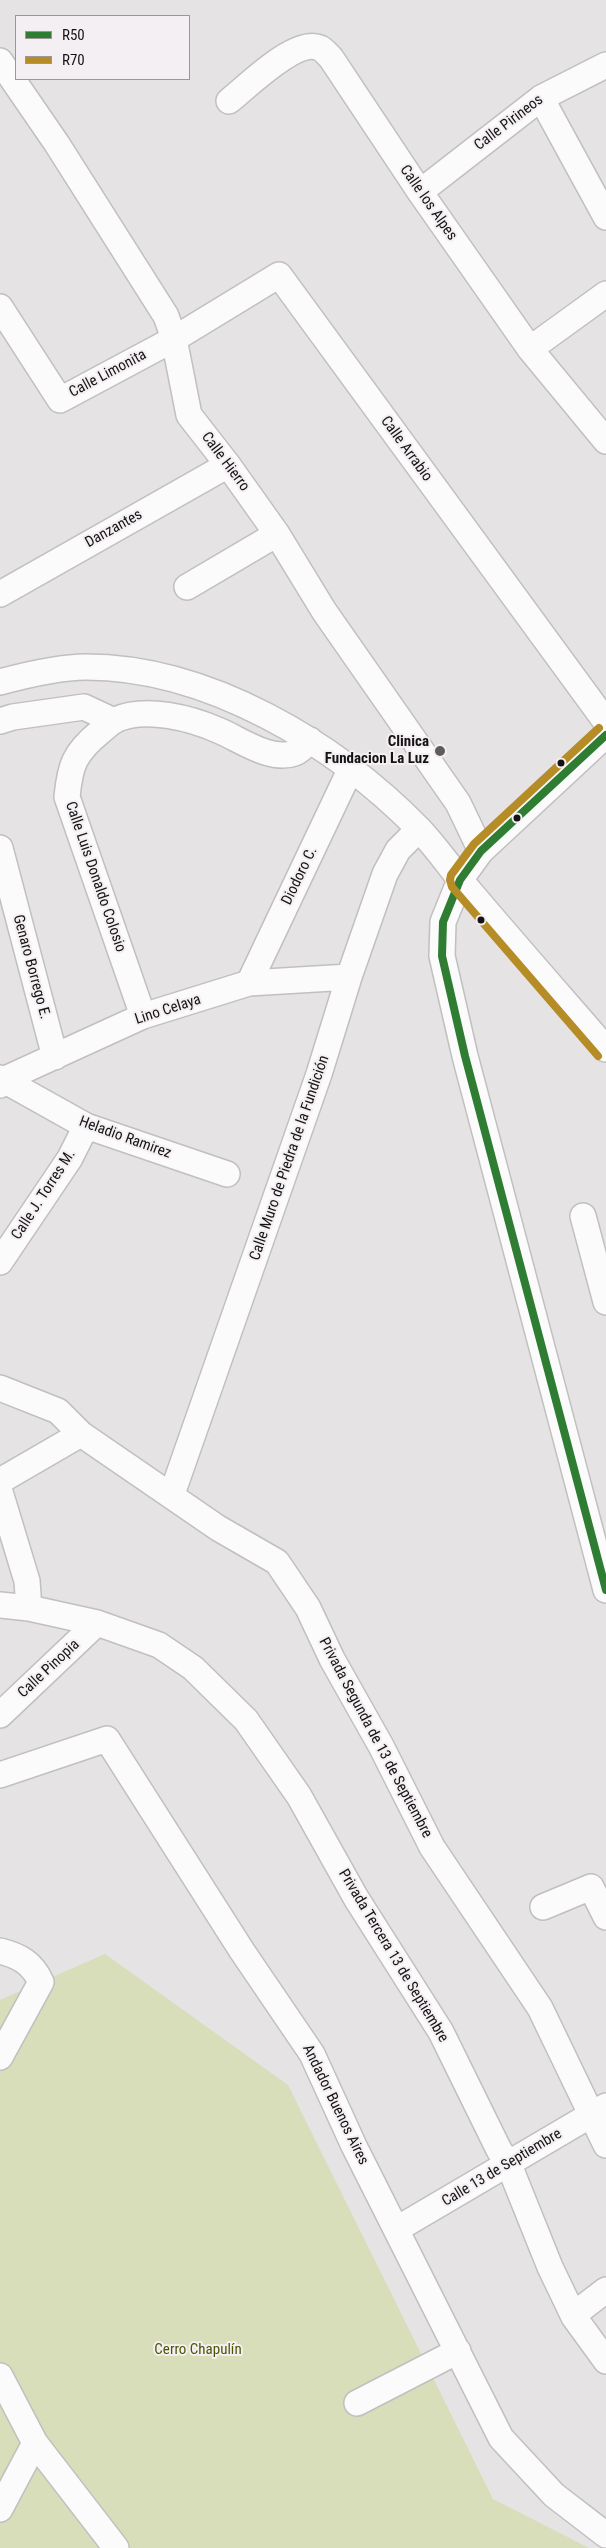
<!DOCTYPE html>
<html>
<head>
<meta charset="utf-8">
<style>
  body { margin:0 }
  #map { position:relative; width:606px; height:2548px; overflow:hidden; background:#e5e3e4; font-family:"Roboto Condensed",sans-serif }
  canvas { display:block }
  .legend { position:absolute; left:15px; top:15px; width:175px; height:65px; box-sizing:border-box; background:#f4eff2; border:1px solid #9b9799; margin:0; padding:6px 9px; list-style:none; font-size:15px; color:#151314 }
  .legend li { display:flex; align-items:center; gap:10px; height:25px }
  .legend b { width:25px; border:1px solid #9b9799 }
</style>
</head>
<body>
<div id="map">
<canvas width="606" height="2548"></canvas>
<ul class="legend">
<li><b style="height:6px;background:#2e7d32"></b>R50</li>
<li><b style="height:6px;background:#b68c26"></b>R70</li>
</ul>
</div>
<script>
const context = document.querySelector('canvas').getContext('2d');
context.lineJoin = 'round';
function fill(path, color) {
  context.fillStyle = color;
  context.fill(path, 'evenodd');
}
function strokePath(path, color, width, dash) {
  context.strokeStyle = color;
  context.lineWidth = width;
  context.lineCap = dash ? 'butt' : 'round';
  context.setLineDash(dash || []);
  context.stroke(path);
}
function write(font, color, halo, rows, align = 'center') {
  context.font = font + ' "Roboto Condensed",sans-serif';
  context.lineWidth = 4;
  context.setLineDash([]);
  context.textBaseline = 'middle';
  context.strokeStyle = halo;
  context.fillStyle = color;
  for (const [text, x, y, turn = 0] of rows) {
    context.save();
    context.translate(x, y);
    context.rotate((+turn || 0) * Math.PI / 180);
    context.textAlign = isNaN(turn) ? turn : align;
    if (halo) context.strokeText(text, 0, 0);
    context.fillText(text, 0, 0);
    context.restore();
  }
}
fill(new Path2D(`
  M 105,1954 L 288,2085 L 493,2499 L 589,2548 L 0,2548 L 0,2000 Z`), '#d8deb9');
const minor = new Path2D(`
  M 0,61 L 57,144 L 166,316 L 174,339 L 189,415 L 228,465 L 277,534 L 324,611 L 458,803 L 481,851
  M 541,98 L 606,217
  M 229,101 C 247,87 296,37 320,48 C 324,50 328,55 331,58 L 420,192 L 530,349 L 606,441
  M 420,192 L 541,98 L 606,65
  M 0,307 L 60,400 L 174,339 L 279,275 L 606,722
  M 530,349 L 606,294
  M 187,587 L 277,534
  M 0,594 L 228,465
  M 0,682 C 26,675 60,667 86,667 C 208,667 336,744 419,829 C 438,849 454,873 472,894 C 516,946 561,997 606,1049
  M 0,721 L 13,717 L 84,707 L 114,721
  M 606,735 L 481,851 L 460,880 L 443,922 L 442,956 L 465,1056 L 606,1590
  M 0,848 L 55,1057
  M 249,983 L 351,768
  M 143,1016 L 67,797 C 70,766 74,753 100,732 C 105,728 110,723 115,720 C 145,706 191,718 220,731 C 241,740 271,762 295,753 C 301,751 306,744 310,740
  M 0,1078 L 86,1126 L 227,1174
  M 0,1085 L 3,1080 L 143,1016 L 249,983 L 349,977
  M 583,1216 L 606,1302
  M 0,1262 L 70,1158 L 86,1126
  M 0,1388 L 58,1411 L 81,1434 L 218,1528 L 277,1562 L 308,1608 L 332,1659 L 381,1746 L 432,1847 L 540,2008 L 606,2145
  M 0,1481 L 81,1434
  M 0,1492 L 27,1581 L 29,1608
  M 172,1494 L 319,1074 L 349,977 L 385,874 L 398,850 L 419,829
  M 0,1605 L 29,1608 L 97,1623 L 159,1645 L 193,1668 L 246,1720 L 299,1796 L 356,1898 L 441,2032 L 499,2150 L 509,2165 L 550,2267 L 574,2317 L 606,2361
  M 0,1715 L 97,1623
  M 0,1775 L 107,1739 L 242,1951 L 312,2054 L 354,2146 L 501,2438 L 554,2495 L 606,2535
  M 543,1907 L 591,1887 L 606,1917
  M 0,1951 C 20,1956 32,1963 41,1982 L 0,2057
  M 397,2229 L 606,2106
  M 574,2317 L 581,2309 L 606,2290
  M 0,2376 L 35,2443 L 116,2548
  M 357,2403 L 458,2351
  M 0,2509 L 35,2443`);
strokePath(minor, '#c1bfc0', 28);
strokePath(minor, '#fbfbfb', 25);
strokePath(new Path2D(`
  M 606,735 L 481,851 L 460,880 L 443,922 L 442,956 L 465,1056 L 606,1590`), '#2e7d32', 8);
strokePath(new Path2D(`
  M 598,1056 L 452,887 L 450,880 L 451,875 L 474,844 L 599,728`), '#b68c26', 8);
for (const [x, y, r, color] of [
  [440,751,6,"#5e5c5d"],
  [561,763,4.5,"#151314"],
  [517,818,4.5,"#151314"],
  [481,920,4.5,"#151314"]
]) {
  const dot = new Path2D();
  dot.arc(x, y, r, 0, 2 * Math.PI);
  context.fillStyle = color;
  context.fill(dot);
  strokePath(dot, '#f4eff2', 2);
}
write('15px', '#151314', '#f4eff2', [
  ["Calle Pirineos",509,123,-37],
  ["Calle los Alpes",428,203,55],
  ["Calle Limonita",108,374,-28],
  ["Calle Arrabio",406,449,54],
  ["Calle Hierro",225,462,53],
  ["Danzantes",114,529,-29],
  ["Diodoro C.",300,876,-64],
  ["Calle Luis Donaldo Colosio",95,877,71],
  ["Genaro Borrego E.",31,967,75],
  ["Lino Celaya",168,1010,-18],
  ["Heladio Ramirez",125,1138,20],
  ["Calle Muro de Piedra de la Fundición",290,1158,-71],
  ["Calle J. Torres M.",44,1195,-57],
  ["Calle Pinopia",49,1669,-43],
  ["Privada Segunda de 13 de Septiembre",375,1738,62],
  ["Privada Tercera 13 de Septiembre",393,1956,59],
  ["Andador Buenos Aires",335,2105,64],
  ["Calle 13 de Septiembre",502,2168,-31]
]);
write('bold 15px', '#151314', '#f4eff2', [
  ["Clinica",429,742],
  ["Fundacion La Luz",429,759]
], 'right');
write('15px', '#4d5500', '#f4eff2', [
  ["Cerro Chapulín",198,2350]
]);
</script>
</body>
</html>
